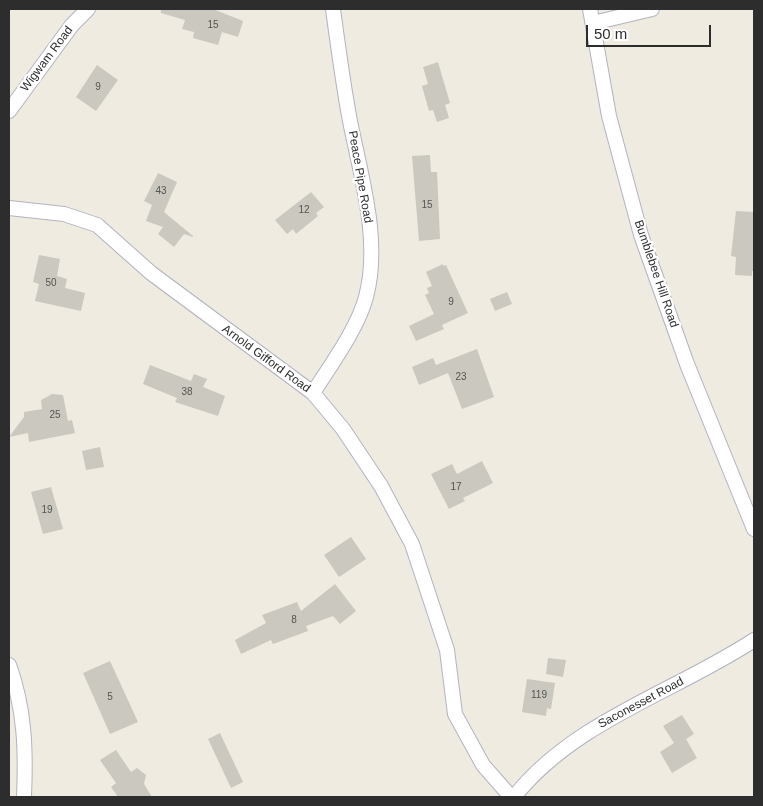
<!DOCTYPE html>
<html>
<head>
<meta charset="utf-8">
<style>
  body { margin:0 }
  #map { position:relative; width:763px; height:806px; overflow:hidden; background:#efebe0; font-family:Arial,sans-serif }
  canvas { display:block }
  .frame { position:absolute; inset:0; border:10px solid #2d2d2d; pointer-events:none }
  .scale { position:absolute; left:586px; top:25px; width:125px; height:22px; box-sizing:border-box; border:2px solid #2d2d2d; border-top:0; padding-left:6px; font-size:15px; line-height:18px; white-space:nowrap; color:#2d2d2d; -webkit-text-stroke:4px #fff; paint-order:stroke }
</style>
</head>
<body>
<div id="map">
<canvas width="763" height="806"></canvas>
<div class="frame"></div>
<div class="scale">50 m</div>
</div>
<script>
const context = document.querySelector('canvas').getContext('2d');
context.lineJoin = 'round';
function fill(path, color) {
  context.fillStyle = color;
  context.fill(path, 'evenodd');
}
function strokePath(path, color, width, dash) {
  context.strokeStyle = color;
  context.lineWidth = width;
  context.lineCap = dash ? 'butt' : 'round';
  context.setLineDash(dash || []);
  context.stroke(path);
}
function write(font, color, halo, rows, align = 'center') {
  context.font = font + ' Arial,sans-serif';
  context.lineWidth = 4.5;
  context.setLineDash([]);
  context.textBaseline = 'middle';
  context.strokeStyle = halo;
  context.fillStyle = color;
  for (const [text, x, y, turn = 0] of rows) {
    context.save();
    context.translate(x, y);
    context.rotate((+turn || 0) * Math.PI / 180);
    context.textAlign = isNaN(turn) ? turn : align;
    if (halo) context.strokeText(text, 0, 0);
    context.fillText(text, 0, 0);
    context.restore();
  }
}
fill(new Path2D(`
  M 161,9 L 213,9 L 243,21 L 238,37 L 222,32 L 218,45 L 193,38 L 194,32 L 182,29 L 185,20 L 161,13 Z
  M 438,62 L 450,103 L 445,105 L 449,118 L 437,122 L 433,110 L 429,111 L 422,86 L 428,84 L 423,67 Z
  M 97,65 L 118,80 L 96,111 L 76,97 Z
  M 430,155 L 431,172 L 437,172 L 440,239 L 419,241 L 412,156 Z
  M 158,173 L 177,182 L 164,212 L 193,236 L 193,237 L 184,234 L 174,247 L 158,234 L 163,227 L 146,221 L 152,205 L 144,201 Z
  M 311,192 L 324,207 L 316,213 L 318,216 L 296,234 L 293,229 L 287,234 L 275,220 Z
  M 736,211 L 754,212 L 754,271 L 752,271 L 752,276 L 735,275 L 736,257 L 731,256 Z
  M 39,255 L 60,259 L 57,276 L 67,279 L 65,288 L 85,293 L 81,311 L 35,301 L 39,284 L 33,282 Z
  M 443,264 L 443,266 L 446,265 L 468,313 L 442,325 L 444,329 L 416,341 L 409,326 L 434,314 L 425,295 L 429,293 L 427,288 L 432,286 L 426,272 Z
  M 507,292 L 512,304 L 495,311 L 490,299 Z
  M 477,349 L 494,397 L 462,409 L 448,373 L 419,385 L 412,367 L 433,358 L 436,365 Z
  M 150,365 L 191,381 L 194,374 L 207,379 L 203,387 L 225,396 L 218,416 L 175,402 L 177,398 L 143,384 Z
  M 52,394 L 63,395 L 68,421 L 72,420 L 75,433 L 29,442 L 28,433 L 9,437 L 24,417 L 24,412 L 42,409 L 41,400 Z
  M 100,447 L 104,467 L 86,470 L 82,451 Z
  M 482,461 L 493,483 L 463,498 L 465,501 L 449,509 L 431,474 L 452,464 L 457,474 Z
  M 51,487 L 63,529 L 43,534 L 31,492 Z
  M 351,537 L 366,559 L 339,577 L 324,555 Z
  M 335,584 L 356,611 L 340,624 L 333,616 L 306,626 L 308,631 L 273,644 L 271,640 L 241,654 L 235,640 L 266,623 L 262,615 L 297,602 L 301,611 Z
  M 548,658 L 566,660 L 563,677 L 546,674 Z
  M 110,661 L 138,722 L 110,734 L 83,673 Z
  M 527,679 L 555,683 L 551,709 L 547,708 L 546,716 L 522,712 Z
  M 682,715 L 694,734 L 686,739 L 697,758 L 672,773 L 660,752 L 674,743 L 663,726 Z
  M 220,733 L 243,782 L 231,788 L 208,739 Z
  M 116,750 L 131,772 L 137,768 L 146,775 L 144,784 L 152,797 L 118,797 L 111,787 L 116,783 L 100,760 Z`), '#cac8bf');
const minor = new Path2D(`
  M 590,9 L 609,116 L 641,235 L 687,364 L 754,529
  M 593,23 L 652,9
  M 9,111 L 72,25 L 88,9
  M 9,208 L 64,214 L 97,225 L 151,273 L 313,393 L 343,429 L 381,486 L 412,544 L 447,650 L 455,714 L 483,765 L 511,797
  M 313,393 C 330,366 358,328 366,297 C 381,241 361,177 350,121 C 343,84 338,46 333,9
  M 9,665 C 25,709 26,751 24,797
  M 514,797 C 574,721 675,692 754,640`);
strokePath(minor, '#b3b3c1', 16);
strokePath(minor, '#fff', 14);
write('10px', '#545452', null, [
  ["15",213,25],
  ["9",98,87],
  ["43",161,191],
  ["15",427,205],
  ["12",304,210],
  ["50",51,283],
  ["9",451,302],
  ["23",461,377],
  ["38",187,392],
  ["25",55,415],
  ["17",456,487],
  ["19",47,510],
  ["8",294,620],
  ["119",539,695],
  ["5",110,697]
]);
write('12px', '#2d2d2d', '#fff', [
  ["Wigwam Road",47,59,-53],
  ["Peace Pipe Road",360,177,80],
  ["Bumblebee Hill Road",656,274,71],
  ["Arnold Gifford Road",266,359,36],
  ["Saconesset Road",641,703,-28]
]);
</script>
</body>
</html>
